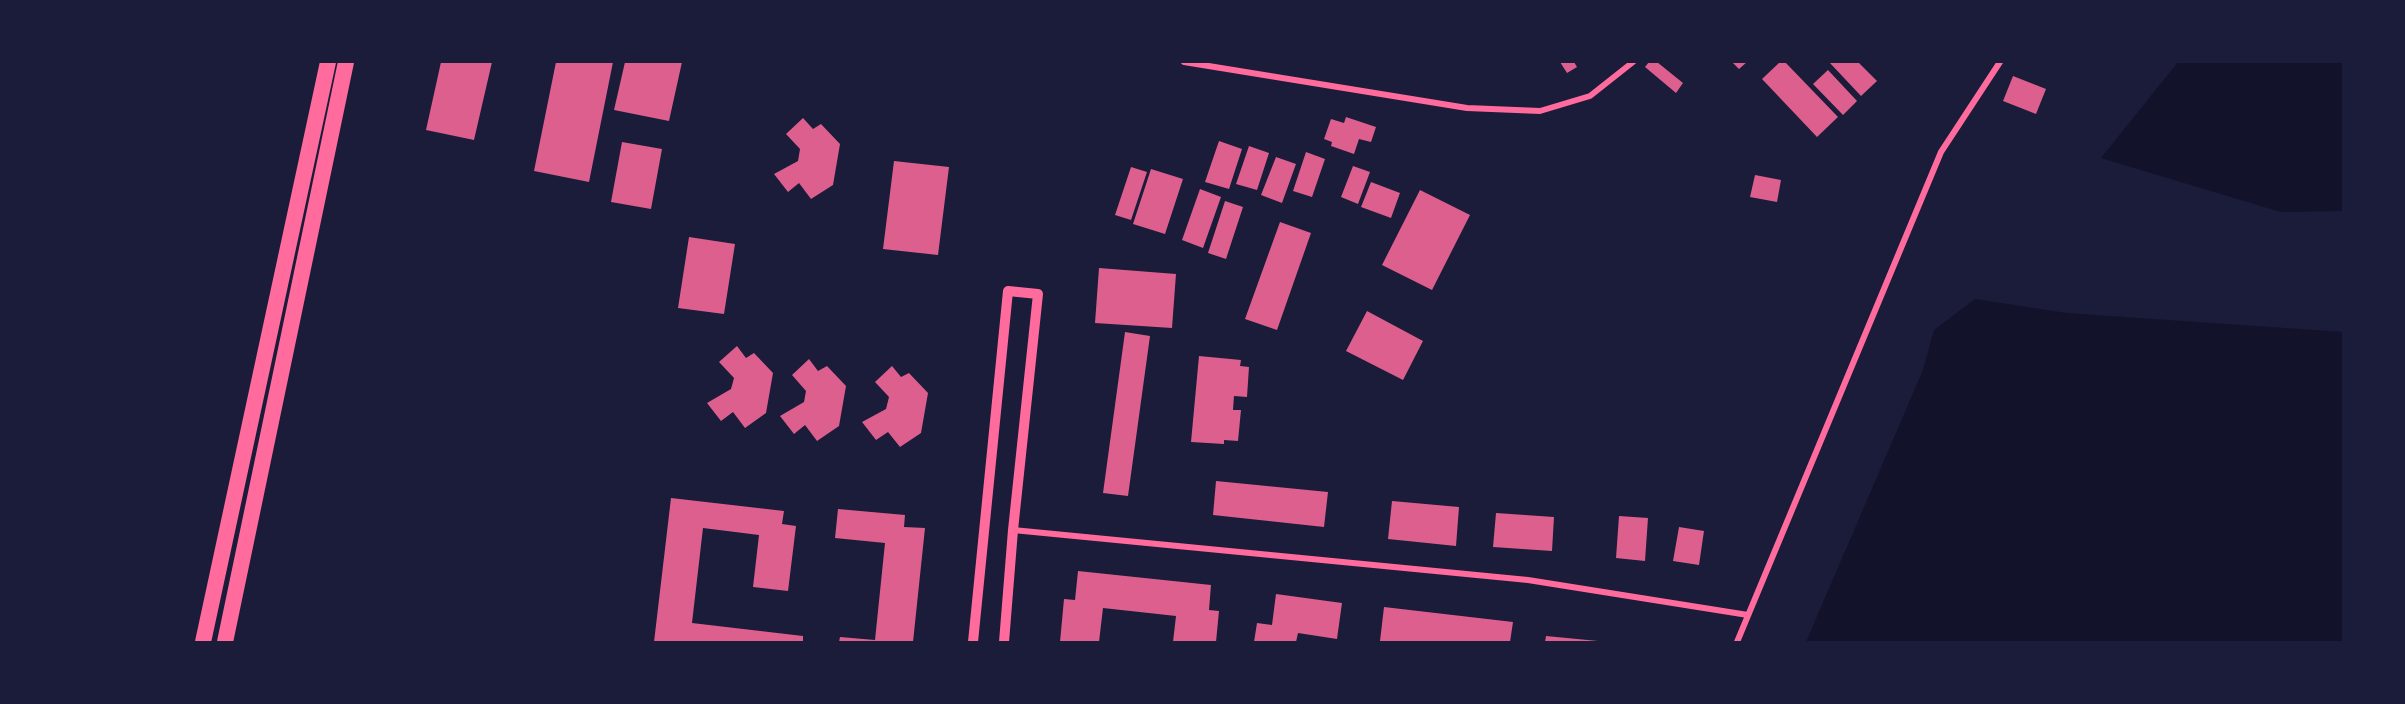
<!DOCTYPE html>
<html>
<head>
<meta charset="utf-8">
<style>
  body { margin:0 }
  #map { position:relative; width:2405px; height:704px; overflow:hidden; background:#1b1b3a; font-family:Barlow,sans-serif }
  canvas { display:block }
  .frame { position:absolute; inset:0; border:63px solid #1b1b3a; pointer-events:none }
</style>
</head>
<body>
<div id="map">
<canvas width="2405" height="704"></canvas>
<div class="frame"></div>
</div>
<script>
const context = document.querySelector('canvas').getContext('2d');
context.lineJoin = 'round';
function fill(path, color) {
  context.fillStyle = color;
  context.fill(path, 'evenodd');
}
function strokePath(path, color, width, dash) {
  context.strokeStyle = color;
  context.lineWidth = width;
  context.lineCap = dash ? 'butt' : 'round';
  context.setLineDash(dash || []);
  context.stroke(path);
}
fill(new Path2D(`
  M 2178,62 L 2343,62 L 2343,211 L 2281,212 L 2101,158 Z
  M 1975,299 L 2066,313 L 2343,332 L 2343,642 L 1806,642 L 1923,370 L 1934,330 Z`), '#12122b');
fill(new Path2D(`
  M 441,62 L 492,62 L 474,140 L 426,130 Z
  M 556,62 L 613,62 L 589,182 L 534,171 Z
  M 625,62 L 682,62 L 669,121 L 614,110 Z
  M 1560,62 L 1574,62 L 1577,67 L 1567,73 Z
  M 1649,62 L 1657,62 L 1683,83 L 1676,93 L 1645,67 Z
  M 1732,62 L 1747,62 L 1739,69 Z
  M 1780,62 L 1785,62 L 1838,117 L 1817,137 L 1762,79 Z
  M 1829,62 L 1858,62 L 1877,81 L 1861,96 Z
  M 1828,70 L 1857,101 L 1843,115 L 1813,84 Z
  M 2013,76 L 2046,89 L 2036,114 L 2003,101 Z
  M 1346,117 L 1376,127 L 1371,142 L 1359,139 L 1354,154 L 1331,146 L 1332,142 L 1324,139 L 1331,119 L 1344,123 Z
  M 803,118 L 813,129 L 821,124 L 840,144 L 833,185 L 811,199 L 799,183 L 788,192 L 774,174 L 798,161 L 800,149 L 786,134 Z
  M 1219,141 L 1242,149 L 1229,189 L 1205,182 Z
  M 622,142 L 662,149 L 651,209 L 611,202 Z
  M 1249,146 L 1269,153 L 1257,190 L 1236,184 Z
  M 1306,152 L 1325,159 L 1312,197 L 1293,191 Z
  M 1276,157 L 1296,164 L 1282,203 L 1261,195 Z
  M 894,161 L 949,167 L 938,255 L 883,249 Z
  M 1353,166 L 1370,172 L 1358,204 L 1341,197 Z
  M 1131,167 L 1147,172 L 1131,220 L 1115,215 Z
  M 1151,169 L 1183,179 L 1165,234 L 1133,224 Z
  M 1755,175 L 1781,180 L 1777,202 L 1750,197 Z
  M 1371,182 L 1400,193 L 1391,218 L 1361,207 Z
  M 1200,189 L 1221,197 L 1203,248 L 1182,240 Z
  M 1420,190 L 1470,215 L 1432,290 L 1382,265 Z
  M 1225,201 L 1243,207 L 1226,259 L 1208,253 Z
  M 1280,222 L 1311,233 L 1277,330 L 1245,319 Z
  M 689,237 L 735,244 L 724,314 L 678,308 Z
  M 1099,268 L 1176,274 L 1172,328 L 1095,323 Z
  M 1367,311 L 1423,341 L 1403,380 L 1346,351 Z
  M 1125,332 L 1150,336 L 1128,496 L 1103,493 Z
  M 737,346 L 746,358 L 754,353 L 773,373 L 766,413 L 745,428 L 733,412 L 721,421 L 707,403 L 731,389 L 734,378 L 719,362 Z
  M 1199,356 L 1241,360 L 1240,366 L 1249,367 L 1247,397 L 1234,396 L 1233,410 L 1241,410 L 1238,441 L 1224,440 L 1224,444 L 1191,442 Z
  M 809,359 L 818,371 L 827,366 L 846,386 L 839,426 L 817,441 L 805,425 L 794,434 L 780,416 L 804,402 L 806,391 L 792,375 Z
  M 892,366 L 901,377 L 909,373 L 928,393 L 921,433 L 900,447 L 888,432 L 876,440 L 862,422 L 886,409 L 889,397 L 875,382 Z
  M 1216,481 L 1328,492 L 1324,527 L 1213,515 Z
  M 671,498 L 784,511 L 782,524 L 796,526 L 788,591 L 753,587 L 759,535 L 703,528 L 692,623 L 803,636 L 803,642 L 654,642 Z
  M 1392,501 L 1459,507 L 1456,546 L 1388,539 Z
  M 838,509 L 905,515 L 904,527 L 925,528 L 913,642 L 839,642 L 840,637 L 875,640 L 885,543 L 835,538 Z
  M 1496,513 L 1554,517 L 1552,551 L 1493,547 Z
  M 1619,516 L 1648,518 L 1645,561 L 1616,558 Z
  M 1679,527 L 1704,531 L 1699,565 L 1673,561 Z
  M 1078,571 L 1211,585 L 1209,610 L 1219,611 L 1216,642 L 1173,642 L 1176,616 L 1103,608 L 1099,642 L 1060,642 L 1064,599 L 1075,600 Z
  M 1276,594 L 1342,603 L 1337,639 L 1298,633 L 1296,642 L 1254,642 L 1257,623 L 1272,625 Z
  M 1384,607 L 1513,622 L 1510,642 L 1380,641 Z
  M 1546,636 L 1598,641 L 1598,642 L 1545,642 Z`), '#dd5f8e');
strokePath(new Path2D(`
  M 1184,62 L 1467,108 L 1540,111 L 1590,96 L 1633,62
  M 1013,530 L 1528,580 L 1748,615
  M 1737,642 L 1941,152 L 2000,62`), '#ff6b9d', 6);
strokePath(new Path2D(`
  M 973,642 L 1008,291 L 1038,294 L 1013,530 L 1004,642`), '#ff6b9d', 10);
strokePath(new Path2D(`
  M 203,642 L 328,62
  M 225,642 L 346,62`), '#ff6b9d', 16);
</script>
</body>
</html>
